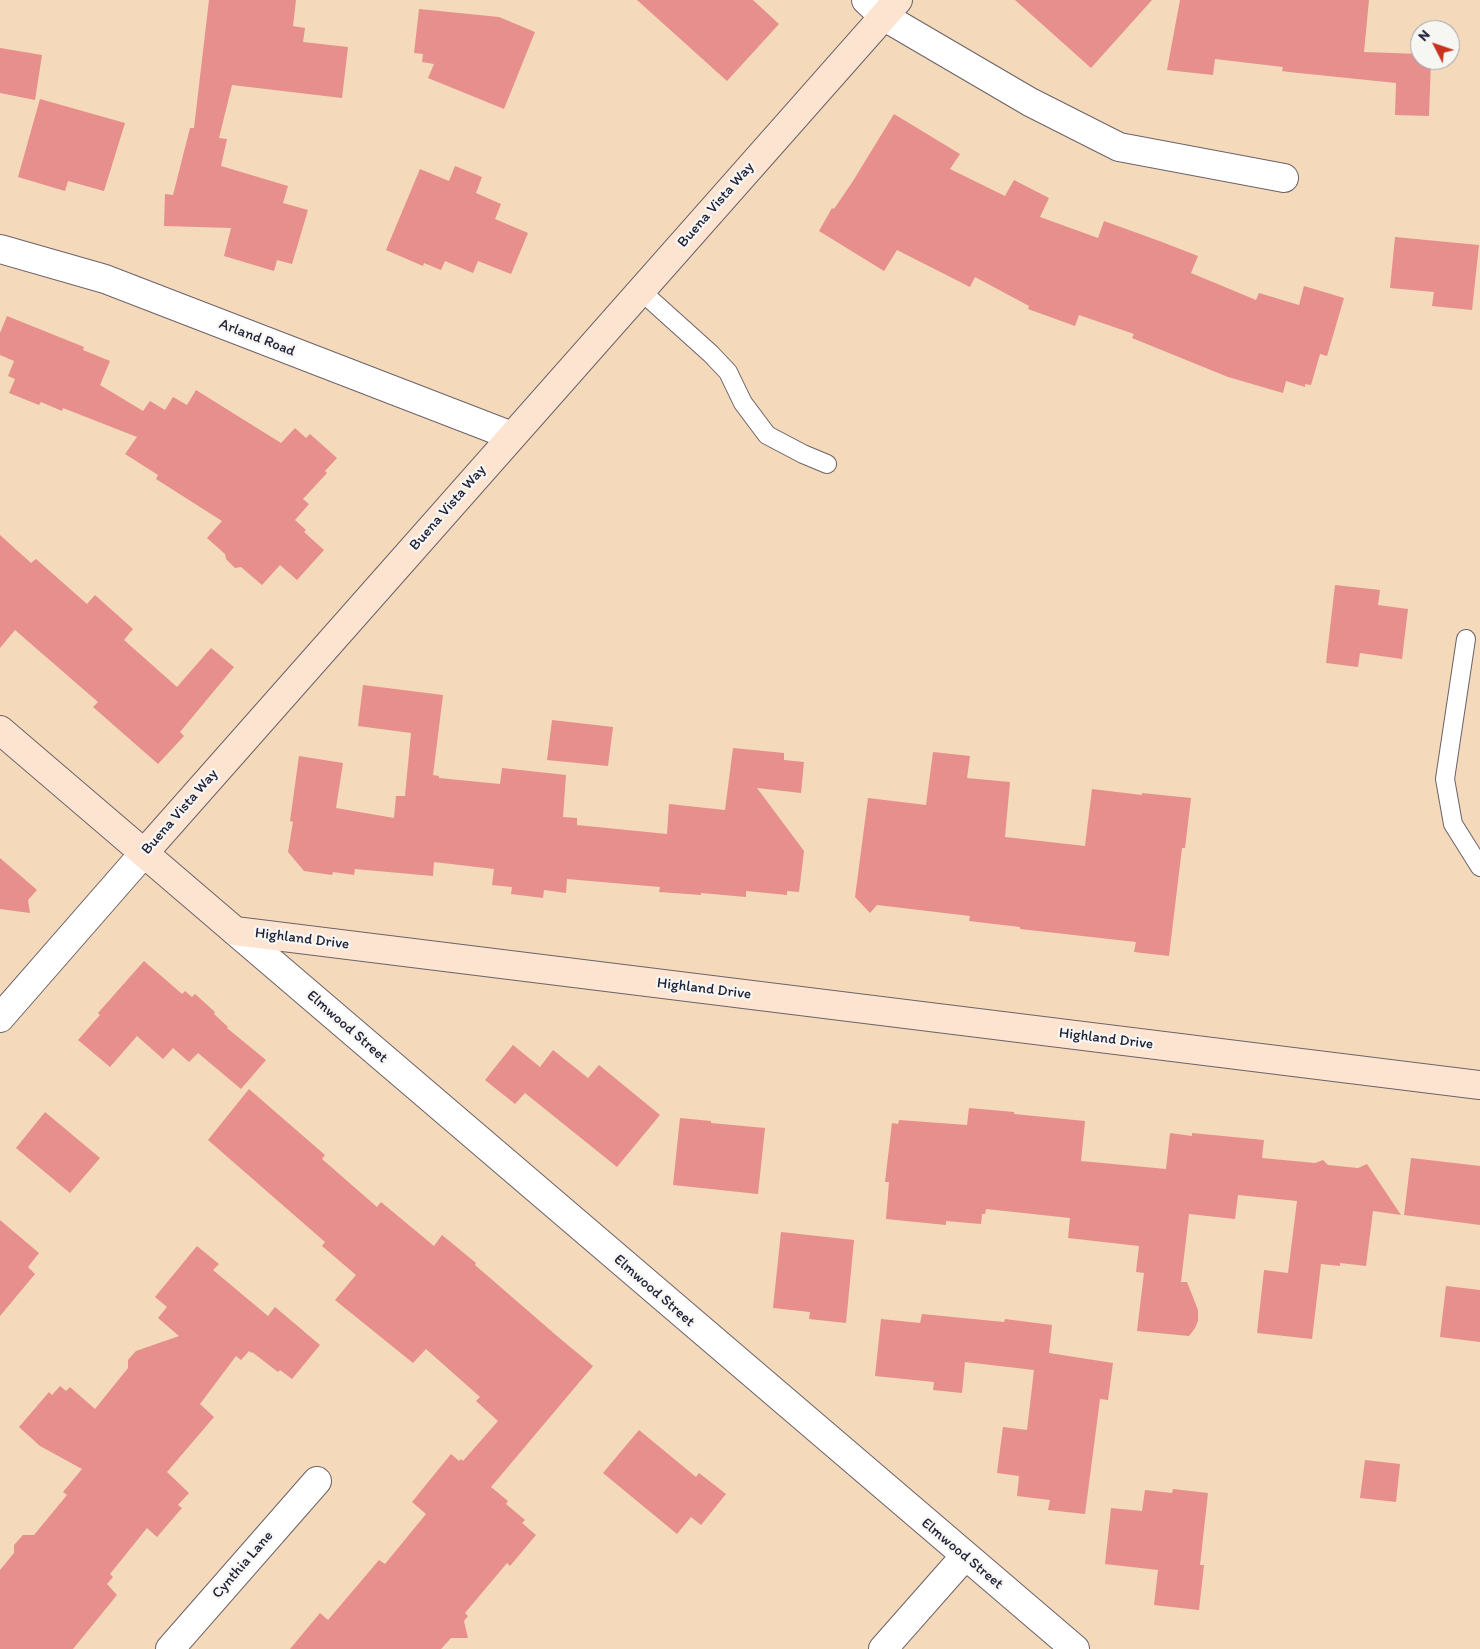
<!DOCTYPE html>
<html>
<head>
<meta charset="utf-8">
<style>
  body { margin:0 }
  #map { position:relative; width:1480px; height:1649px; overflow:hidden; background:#f4d9bb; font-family:Itim,sans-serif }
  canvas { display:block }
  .north { position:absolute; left:1410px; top:20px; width:50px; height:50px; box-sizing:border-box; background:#f6f6f2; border:1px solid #a1a1a9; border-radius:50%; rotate:311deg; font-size:14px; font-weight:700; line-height:20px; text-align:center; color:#22223b }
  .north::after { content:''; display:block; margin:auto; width:18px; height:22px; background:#c8321e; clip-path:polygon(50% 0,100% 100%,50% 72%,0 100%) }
</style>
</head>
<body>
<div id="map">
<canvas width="1480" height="1649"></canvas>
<div class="north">N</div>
</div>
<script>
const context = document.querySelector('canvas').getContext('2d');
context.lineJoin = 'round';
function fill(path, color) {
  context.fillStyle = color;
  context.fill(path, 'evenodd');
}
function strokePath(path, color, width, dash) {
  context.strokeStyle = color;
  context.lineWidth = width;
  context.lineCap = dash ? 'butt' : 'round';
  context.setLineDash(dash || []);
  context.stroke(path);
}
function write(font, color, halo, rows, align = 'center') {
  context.font = font + ' Itim,sans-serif';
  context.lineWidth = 4.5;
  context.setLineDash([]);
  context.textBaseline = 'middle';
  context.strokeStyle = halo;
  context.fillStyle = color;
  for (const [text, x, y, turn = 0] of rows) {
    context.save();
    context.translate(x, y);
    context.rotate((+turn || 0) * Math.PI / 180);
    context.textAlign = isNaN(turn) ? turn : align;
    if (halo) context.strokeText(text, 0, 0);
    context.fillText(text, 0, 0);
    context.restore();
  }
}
fill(new Path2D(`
  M 209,0 L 296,0 L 293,26 L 305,28 L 303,42 L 348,47 L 342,98 L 232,85 L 219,138 L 227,139 L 221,166 L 288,186 L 283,203 L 308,210 L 292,264 L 277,260 L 274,271 L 224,256 L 231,228 L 164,226 L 165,194 L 173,195 L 190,128 L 194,128 Z
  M 637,0 L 753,0 L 779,24 L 727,81 Z
  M 1015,0 L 1152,0 L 1091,68 Z
  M 1180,0 L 1369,0 L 1364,52 L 1420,54 L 1420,60 L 1431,60 L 1429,116 L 1395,115 L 1396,83 L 1289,72 L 1282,71 L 1283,67 L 1215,59 L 1213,75 L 1167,70 Z
  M 419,9 L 499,17 L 535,32 L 504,109 L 428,78 L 434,64 L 422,62 L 423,54 L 414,53 Z
  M 0,48 L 42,55 L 35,100 L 0,93 Z
  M 40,99 L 125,123 L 104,191 L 68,181 L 65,191 L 18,177 Z
  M 894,114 L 960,154 L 950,169 L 1005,196 L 1014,180 L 1049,198 L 1040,217 L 1098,238 L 1104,221 L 1162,242 L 1198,256 L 1191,273 L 1256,300 L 1259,293 L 1299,305 L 1304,286 L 1344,298 L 1327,356 L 1320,354 L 1311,385 L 1305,384 L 1305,387 L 1286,381 L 1283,393 L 1228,377 L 1132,338 L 1134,334 L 1079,315 L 1075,326 L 1028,309 L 1029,306 L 975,277 L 970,287 L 897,250 L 884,271 L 819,231 L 832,208 L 834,209 L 853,181 Z
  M 455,166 L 482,177 L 476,193 L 501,204 L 495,219 L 528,233 L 511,274 L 478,261 L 473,273 L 445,261 L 441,270 L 424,263 L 423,266 L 386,250 L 420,169 L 449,181 Z
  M 1395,237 L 1479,245 L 1472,310 L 1432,306 L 1434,292 L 1390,288 Z
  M 7,316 L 84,347 L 83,350 L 110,361 L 100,385 L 143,411 L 150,401 L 165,410 L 173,397 L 187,405 L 196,390 L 281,443 L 295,428 L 306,438 L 310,434 L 337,458 L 325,471 L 327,473 L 303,499 L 309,504 L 295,520 L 306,530 L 304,532 L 324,550 L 297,580 L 280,565 L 262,585 L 241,567 L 235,568 L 226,559 L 225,554 L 207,538 L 222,521 L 156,479 L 158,475 L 125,454 L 137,437 L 63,408 L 62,411 L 41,402 L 39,405 L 9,393 L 15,379 L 8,376 L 14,361 L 0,355 L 0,333 Z
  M 0,535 L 31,563 L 36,559 L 87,604 L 95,595 L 133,629 L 124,640 L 177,687 L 211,648 L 234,667 L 180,732 L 184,736 L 158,764 L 93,707 L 98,702 L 15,630 L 0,648 Z
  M 1335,585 L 1380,590 L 1378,605 L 1408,609 L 1402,659 L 1360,653 L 1358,667 L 1326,663 Z
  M 363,685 L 443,695 L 433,775 L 439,776 L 439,778 L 500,784 L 502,768 L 566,775 L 563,817 L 577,818 L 577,825 L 667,834 L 669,804 L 725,810 L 733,748 L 784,753 L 784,760 L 804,762 L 801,793 L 757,788 L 804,851 L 799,892 L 787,891 L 787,895 L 746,891 L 746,897 L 701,893 L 701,895 L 659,892 L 660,887 L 567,879 L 566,893 L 544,890 L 543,898 L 511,894 L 512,887 L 492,885 L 494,869 L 434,862 L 433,876 L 355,869 L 354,875 L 333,872 L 332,875 L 304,871 L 288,852 L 293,822 L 290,821 L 299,756 L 343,763 L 336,808 L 394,818 L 396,796 L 405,796 L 411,733 L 358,726 Z
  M 552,720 L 613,727 L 608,766 L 547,760 Z
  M 933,752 L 970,756 L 967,778 L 1010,782 L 1005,837 L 1085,846 L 1092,789 L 1142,795 L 1142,793 L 1191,798 L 1185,848 L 1182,848 L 1169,956 L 1134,952 L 1136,942 L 1020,929 L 1020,927 L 969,921 L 970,916 L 877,905 L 870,913 L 855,897 L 868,798 L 926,805 Z
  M 0,858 L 37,890 L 28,900 L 30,913 L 0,909 Z
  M 144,961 L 182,994 L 185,991 L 192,997 L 195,994 L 215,1012 L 214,1014 L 228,1027 L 227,1028 L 266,1060 L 241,1089 L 198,1053 L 189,1062 L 173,1048 L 163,1059 L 137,1036 L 110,1067 L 78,1040 L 100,1015 L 98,1013 Z
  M 513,1045 L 540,1067 L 553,1050 L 588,1078 L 599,1065 L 660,1115 L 617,1167 L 525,1093 L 515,1104 L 485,1080 Z
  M 249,1089 L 325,1155 L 322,1159 L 377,1207 L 381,1202 L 434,1246 L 442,1235 L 476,1263 L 475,1265 L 557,1336 L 593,1366 L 491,1487 L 508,1501 L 506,1504 L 525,1520 L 522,1523 L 536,1535 L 510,1566 L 507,1563 L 465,1613 L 468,1616 L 464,1621 L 468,1638 L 451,1638 L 441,1649 L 290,1649 L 320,1613 L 328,1620 L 379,1560 L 385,1564 L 426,1514 L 412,1502 L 451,1454 L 459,1461 L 461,1459 L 463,1461 L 498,1421 L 476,1401 L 480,1397 L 426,1349 L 413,1363 L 335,1300 L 356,1275 L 322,1246 L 325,1242 L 208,1140 Z
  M 969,1108 L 1014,1112 L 1014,1114 L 1085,1121 L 1081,1161 L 1166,1169 L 1170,1133 L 1192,1136 L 1192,1133 L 1264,1140 L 1262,1158 L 1315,1163 L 1323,1160 L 1328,1165 L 1358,1168 L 1367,1164 L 1401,1215 L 1373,1211 L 1366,1266 L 1340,1263 L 1340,1266 L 1321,1264 L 1312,1339 L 1257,1333 L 1264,1270 L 1288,1273 L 1297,1201 L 1238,1195 L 1235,1219 L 1189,1214 L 1181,1282 L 1187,1282 L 1198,1310 L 1198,1321 L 1195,1328 L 1189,1336 L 1137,1331 L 1144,1273 L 1136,1272 L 1139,1246 L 1068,1238 L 1070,1218 L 986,1209 L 985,1214 L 982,1214 L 981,1224 L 946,1221 L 946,1225 L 886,1219 L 889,1182 L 885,1182 L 892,1123 L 898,1124 L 899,1120 L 967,1125 Z
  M 45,1112 L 100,1158 L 70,1193 L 16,1148 Z
  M 680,1118 L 711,1121 L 711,1123 L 765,1128 L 758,1194 L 673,1185 Z
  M 1411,1158 L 1480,1166 L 1480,1225 L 1404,1215 Z
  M 0,1220 L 39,1253 L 28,1267 L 35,1274 L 0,1316 Z
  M 781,1232 L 854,1240 L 846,1323 L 809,1319 L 810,1312 L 773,1308 Z
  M 197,1246 L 219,1264 L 213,1270 L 268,1316 L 275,1307 L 320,1345 L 292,1379 L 280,1370 L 278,1372 L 252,1352 L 251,1353 L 249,1351 L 241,1360 L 236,1356 L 200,1404 L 214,1417 L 167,1472 L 189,1493 L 178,1505 L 182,1508 L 157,1537 L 147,1528 L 110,1574 L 113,1577 L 107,1584 L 117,1595 L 73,1649 L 0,1649 L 0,1570 L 14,1553 L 14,1545 L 23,1535 L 34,1535 L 67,1495 L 63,1492 L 82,1469 L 40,1446 L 19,1427 L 49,1392 L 52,1395 L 60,1386 L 66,1391 L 70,1387 L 95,1409 L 128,1368 L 128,1360 L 136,1351 L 179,1336 L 158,1318 L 167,1307 L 155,1297 Z
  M 1446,1286 L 1480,1290 L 1480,1342 L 1440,1337 Z
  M 922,1314 L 1004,1322 L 1005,1319 L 1052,1325 L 1049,1353 L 1113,1363 L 1108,1400 L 1100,1399 L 1085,1514 L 1048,1510 L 1050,1500 L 1017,1496 L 1019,1476 L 997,1473 L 1003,1427 L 1027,1430 L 1034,1370 L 965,1362 L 962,1393 L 933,1390 L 934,1382 L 875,1376 L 881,1319 L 920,1323 Z
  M 639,1430 L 696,1477 L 699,1473 L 726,1494 L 701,1525 L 691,1517 L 677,1534 L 603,1473 Z
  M 1365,1460 L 1400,1464 L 1396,1502 L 1360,1498 Z
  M 1173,1489 L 1208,1493 L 1200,1565 L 1204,1565 L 1199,1610 L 1154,1605 L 1158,1570 L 1105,1564 L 1111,1508 L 1142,1511 L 1145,1490 L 1172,1493 Z`), '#e68f8c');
const lane = new Path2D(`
  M 641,291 L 711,354 L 728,372 L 743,403 L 767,435 L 803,454 L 827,464
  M 1466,639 L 1445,779 L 1453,824 L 1480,867`);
const street = new Path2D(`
  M 866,0 L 883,16 L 1030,102 L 1119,147 L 1284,178
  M 0,249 L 105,279 L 512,436
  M 235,931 L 1075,1649
  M 0,1018 L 144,853
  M 170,1649 L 317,1481
  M 883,1649 L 965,1556`);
const secondary = new Path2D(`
  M 0,730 L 235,931 L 1480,1085
  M 144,853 L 898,0`);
strokePath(lane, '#6c6268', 20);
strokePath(street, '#6c6268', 30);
strokePath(secondary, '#6c6268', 30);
strokePath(lane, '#fff', 18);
strokePath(street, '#fff', 28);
strokePath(secondary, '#fde4d1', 28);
write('15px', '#22223b', '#f6f6f2', [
  ["Buena Vista Way",716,205,-49],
  ["Arland Road",257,338,21],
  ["Buena Vista Way",448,508,-49],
  ["Buena Vista Way",180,812,-49],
  ["Highland Drive",302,939,7],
  ["Highland Drive",704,989,7],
  ["Elmwood Street",347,1027,41],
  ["Highland Drive",1106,1039,7],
  ["Elmwood Street",654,1291,41],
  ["Elmwood Street",962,1554,40],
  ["Cynthia Lane",243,1565,-49]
]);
</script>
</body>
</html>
